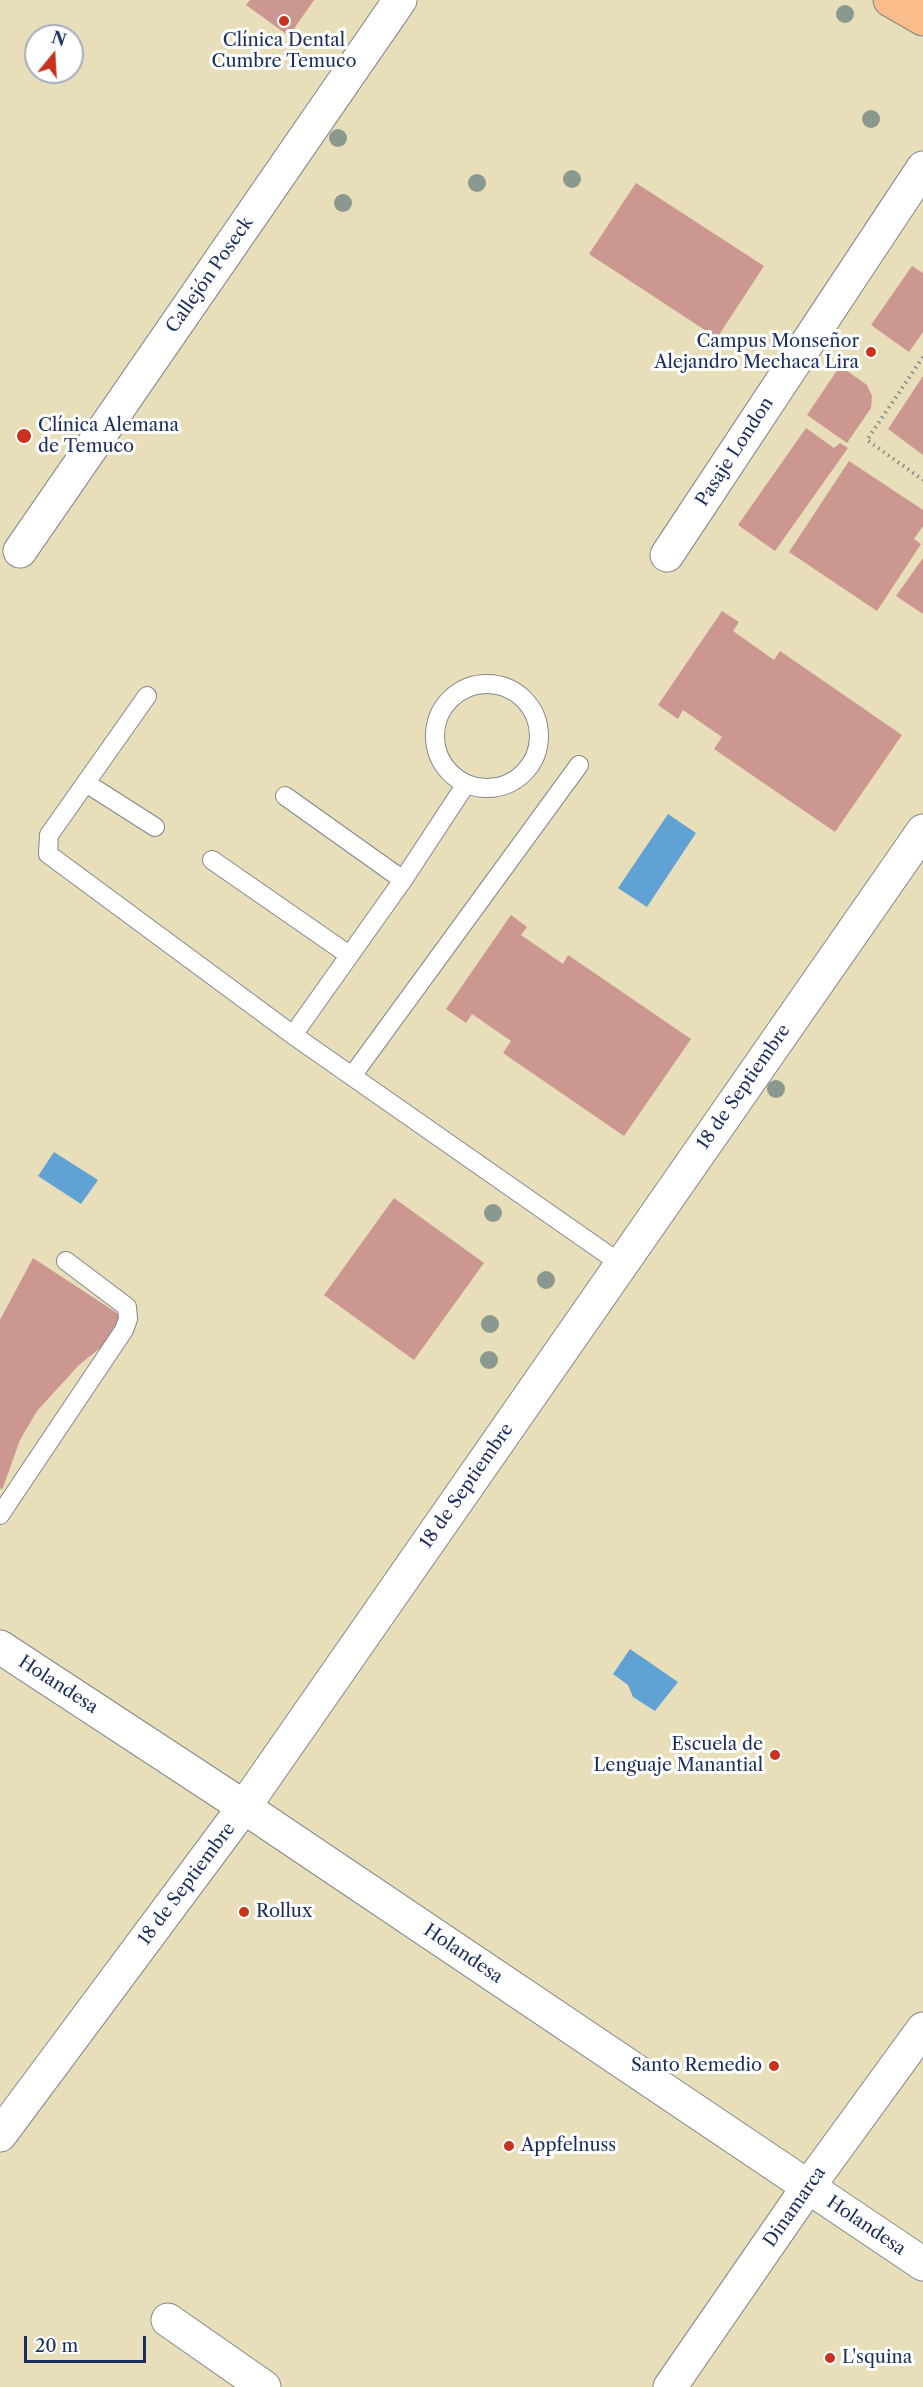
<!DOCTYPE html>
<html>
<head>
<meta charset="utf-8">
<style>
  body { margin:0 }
  #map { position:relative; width:923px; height:2387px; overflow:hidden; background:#e8dfba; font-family:"Libre Caslon Text",serif }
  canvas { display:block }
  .north { position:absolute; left:24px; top:24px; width:60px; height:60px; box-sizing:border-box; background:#fff; border:2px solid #a4acbf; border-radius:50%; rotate:18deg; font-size:16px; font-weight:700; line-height:24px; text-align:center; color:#1b2f5e }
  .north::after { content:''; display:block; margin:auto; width:21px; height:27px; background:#c8321e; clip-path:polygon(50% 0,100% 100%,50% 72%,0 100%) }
  .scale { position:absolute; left:24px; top:2336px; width:122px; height:27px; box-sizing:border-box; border:3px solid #1b2f5e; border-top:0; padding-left:8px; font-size:18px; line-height:21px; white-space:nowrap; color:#1b2f5e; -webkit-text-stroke:4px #fff; paint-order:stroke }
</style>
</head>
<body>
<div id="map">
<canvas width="923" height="2387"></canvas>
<div class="north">N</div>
<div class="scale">20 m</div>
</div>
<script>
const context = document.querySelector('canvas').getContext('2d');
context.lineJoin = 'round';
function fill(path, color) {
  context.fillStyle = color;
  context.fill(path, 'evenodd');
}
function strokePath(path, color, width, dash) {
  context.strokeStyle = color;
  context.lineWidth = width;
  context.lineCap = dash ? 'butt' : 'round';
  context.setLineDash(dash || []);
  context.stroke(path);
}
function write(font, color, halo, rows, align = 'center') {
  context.font = font + ' "Libre Caslon Text",serif';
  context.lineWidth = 6;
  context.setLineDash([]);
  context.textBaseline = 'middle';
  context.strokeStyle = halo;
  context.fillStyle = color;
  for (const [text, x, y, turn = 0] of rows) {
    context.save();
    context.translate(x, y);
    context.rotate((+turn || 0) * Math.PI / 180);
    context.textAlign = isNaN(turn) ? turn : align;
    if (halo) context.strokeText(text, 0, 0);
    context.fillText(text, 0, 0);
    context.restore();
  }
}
fill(new Path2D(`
  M 668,814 L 696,833 L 647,907 L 618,888 Z
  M 54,1152 L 98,1180 L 81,1204 L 38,1176 Z
  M 630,1649 L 678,1682 L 655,1711 L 633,1697 L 628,1685 L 613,1674 Z`), '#61a2d4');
fill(new Path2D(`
  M 250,0 L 314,0 L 289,36 L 246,5 Z
  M 636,183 L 764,266 L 717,338 L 589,254 Z
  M 912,266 L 923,273 L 923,332 L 909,352 L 871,325 Z
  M 840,366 L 867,385 L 872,396 L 871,408 L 847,443 L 807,415 Z
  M 923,376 L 923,455 L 888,429 Z
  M 806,428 L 834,448 L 840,443 L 848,448 L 775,551 L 738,525 Z
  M 849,461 L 923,510 L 923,526 L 914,539 L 921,544 L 877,611 L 789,552 Z
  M 923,558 L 923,614 L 896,596 Z
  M 722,611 L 739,622 L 733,631 L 774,660 L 780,651 L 902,735 L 835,832 L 714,749 L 722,737 L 683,710 L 678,719 L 658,705 Z
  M 511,915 L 527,927 L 521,935 L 563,964 L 568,955 L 691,1039 L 624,1136 L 503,1053 L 511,1041 L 472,1014 L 466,1023 L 446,1009 Z
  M 394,1198 L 484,1263 L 414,1360 L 324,1295 Z
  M 33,1258 L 123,1317 L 105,1344 L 79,1365 L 37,1411 L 20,1440 L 2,1490 L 0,1488 L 0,1320 Z`), '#cb9790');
const lane = new Path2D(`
  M435 736a52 52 0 1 1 104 0a52 52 0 1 1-104 0Z
  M 147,696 L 49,835 L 48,854 L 293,1035 L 621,1264
  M 86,783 L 155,827
  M 285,796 L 403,880
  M 212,860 L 349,955
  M 293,1035 L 403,880 L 466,784
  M 352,1076 L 579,765
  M 0,1515 L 124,1330 L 128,1319 L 127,1307 L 66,1261`);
const street = new Path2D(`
  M 20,551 L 400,0
  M 667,555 L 923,168
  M 0,1647 L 244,1807 L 923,2264
  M 0,2135 L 244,1807 L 923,831
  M 168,2320 L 264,2387
  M 670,2387 L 808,2187 L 923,2029`);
const primary = new Path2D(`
  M 890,0 L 923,19`);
strokePath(lane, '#82878c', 20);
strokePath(street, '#82878c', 35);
strokePath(primary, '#82878c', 35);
strokePath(new Path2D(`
  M 923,357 L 867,440 L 923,480`), '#82878c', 4, [1.5, 4.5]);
strokePath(lane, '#fff', 18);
strokePath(street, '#fff', 33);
strokePath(primary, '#f9bc8a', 33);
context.fillStyle = '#89998f';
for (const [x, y] of [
  [845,14],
  [871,119],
  [338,138],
  [572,179],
  [477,183],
  [343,203],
  [776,1089],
  [493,1213],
  [546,1280],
  [490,1324],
  [489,1360]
]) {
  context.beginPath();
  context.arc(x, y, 9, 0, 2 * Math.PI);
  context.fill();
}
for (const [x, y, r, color] of [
  [284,21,6,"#c8321e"],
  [871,352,6,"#c8321e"],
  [24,436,8,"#c8321e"],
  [775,1755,6,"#c8321e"],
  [244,1912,6,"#c8321e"],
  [774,2066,6,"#c8321e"],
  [509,2146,6,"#c8321e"],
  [830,2358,6,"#c8321e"]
]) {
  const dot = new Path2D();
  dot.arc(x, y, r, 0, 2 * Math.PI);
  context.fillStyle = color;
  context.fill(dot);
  strokePath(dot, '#fff', 2);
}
write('18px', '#1b2f5e', '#fff', [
  ["Clínica Dental",284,41,"center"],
  ["Cumbre Temuco",284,62,"center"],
  ["Campus Monseñor",859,342,"right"],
  ["Alejandro Mechaca Lira",859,363,"right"],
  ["Clínica Alemana",38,426],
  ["de Temuco",38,447],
  ["Escuela de",763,1745,"right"],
  ["Lenguaje Manantial",763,1766,"right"],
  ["Rollux",256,1912],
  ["Santo Remedio",762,2066,"right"],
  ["Appfelnuss",521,2146],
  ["L'squina",842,2358]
], 'left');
write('18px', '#1b2f5e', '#fff', [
  ["Callejón Poseck",210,275,-55],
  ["Pasaje London",735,452,-57],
  ["18 de Septiembre",744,1087,-55],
  ["18 de Septiembre",467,1486,-55],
  ["Holandesa",58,1685,33],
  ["18 de Septiembre",187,1884,-53],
  ["Holandesa",463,1954,34],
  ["Dinamarca",795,2207,-55],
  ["Holandesa",866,2226,34]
]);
</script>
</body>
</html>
